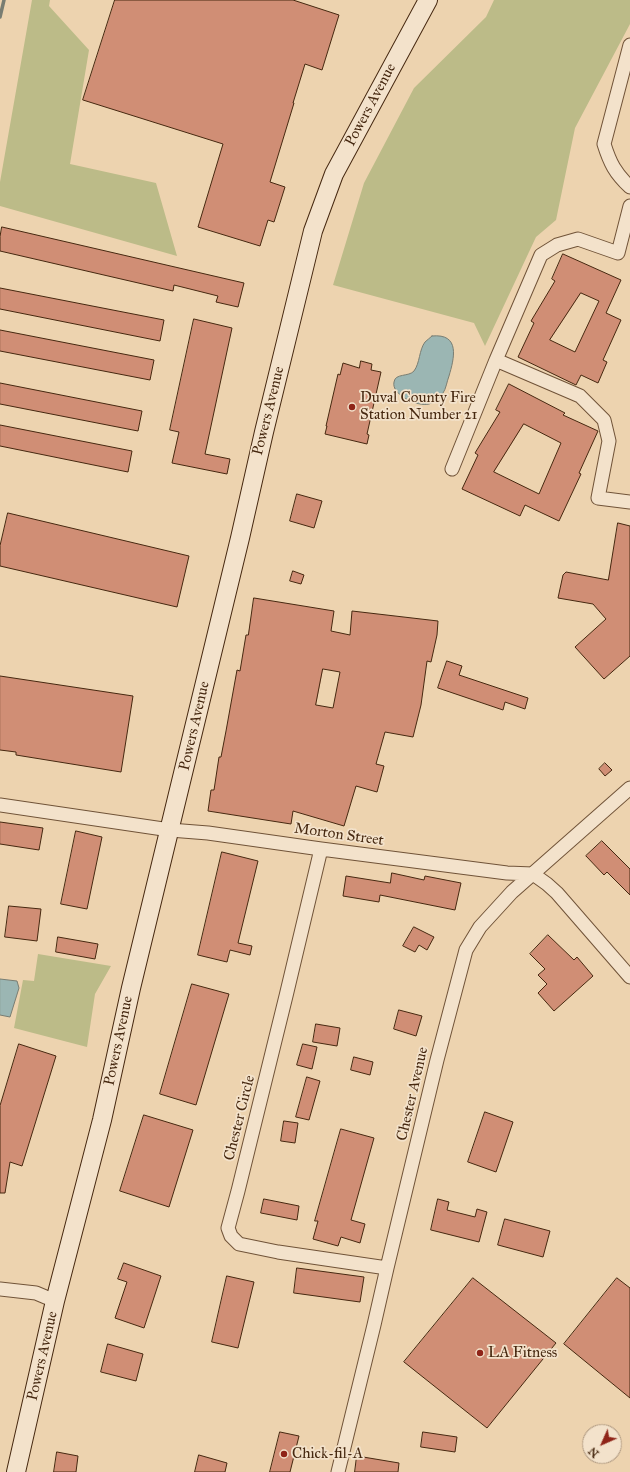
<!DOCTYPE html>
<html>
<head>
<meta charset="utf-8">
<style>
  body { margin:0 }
  #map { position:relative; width:630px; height:1472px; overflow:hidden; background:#edd3af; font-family:"IM FELL Great Primer",serif }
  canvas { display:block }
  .north { position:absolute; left:582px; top:1424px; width:40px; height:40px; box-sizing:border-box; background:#f3e2cb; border:1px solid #ae9880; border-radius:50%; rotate:225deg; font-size:11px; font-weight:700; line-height:16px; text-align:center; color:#462810 }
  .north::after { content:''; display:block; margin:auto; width:14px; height:18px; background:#8f2418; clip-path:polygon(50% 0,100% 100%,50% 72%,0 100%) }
</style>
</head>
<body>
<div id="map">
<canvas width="630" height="1472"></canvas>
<div class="north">N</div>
</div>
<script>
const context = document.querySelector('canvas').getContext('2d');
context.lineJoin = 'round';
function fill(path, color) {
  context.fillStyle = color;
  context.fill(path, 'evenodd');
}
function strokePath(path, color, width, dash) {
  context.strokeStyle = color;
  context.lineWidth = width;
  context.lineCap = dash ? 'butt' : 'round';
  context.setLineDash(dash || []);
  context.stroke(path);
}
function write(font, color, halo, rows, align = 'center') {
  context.font = font + ' "IM FELL Great Primer",serif';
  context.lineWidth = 3.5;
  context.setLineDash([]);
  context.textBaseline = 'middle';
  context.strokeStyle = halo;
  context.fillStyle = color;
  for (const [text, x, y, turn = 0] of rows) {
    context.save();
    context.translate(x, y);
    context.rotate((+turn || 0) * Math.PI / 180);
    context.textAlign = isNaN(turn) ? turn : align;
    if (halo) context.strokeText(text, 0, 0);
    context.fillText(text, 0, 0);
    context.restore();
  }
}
fill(new Path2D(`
  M 32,0 L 50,0 L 49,6 L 89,50 L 70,164 L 156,183 L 177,256 L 0,206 L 0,182 Z
  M 494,0 L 630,0 L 630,24 L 575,128 L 556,220 L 536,237 L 485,346 L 474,323 L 333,285 L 364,183 L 414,88 L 486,17 Z
  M 38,954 L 111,966 L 95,994 L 87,1047 L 14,1028 L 23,980 L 34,981 Z`), '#bcbb88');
const water = new Path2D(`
  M 432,336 C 461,333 454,359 449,376 C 447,381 446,389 443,393 C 439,399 435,402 429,404 C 418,407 391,395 394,382 C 395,373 409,377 414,371 C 420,363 419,350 425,342 C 427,340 430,338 432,336 Z
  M 0,979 L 17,981 L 19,988 L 10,1017 L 0,1015 Z`);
fill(water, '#9bb6b3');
strokePath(water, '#797d72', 1);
strokePath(new Path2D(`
  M 0,17 L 4,0`), '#797d72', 3.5);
const building = new Path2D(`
  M 115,0 L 293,0 L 339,15 L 322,70 L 305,64 L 293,103 L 294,103 L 270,182 L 285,187 L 274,222 L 268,220 L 260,246 L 198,227 L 223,144 L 83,100 Z
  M 2,227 L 244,283 L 238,307 L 216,302 L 218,296 L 174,285 L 173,291 L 0,251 L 0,237 Z
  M 563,254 L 621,280 L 606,313 L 621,320 L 603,360 L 607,362 L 598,383 L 581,375 L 576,385 L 518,357 L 534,323 L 531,321 L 555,281 L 552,279 ZM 581,293 L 599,301 L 575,352 L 550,340 Z
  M 0,288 L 164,320 L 160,341 L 0,309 Z
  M 194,319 L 232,328 L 205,454 L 230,459 L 227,474 L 172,463 L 179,432 L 170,430 Z
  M 0,330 L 154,360 L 150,380 L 0,351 Z
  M 361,361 L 372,364 L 371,370 L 381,372 L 367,434 L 369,435 L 367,444 L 325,434 L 327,426 L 326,426 L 338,374 L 340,375 L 343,363 L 359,368 Z
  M 0,383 L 142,411 L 138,431 L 0,404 Z
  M 509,384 L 565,413 L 563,415 L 598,431 L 579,473 L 581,474 L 559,521 L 525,505 L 520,516 L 462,489 L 478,455 L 475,453 L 500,412 L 496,410 ZM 524,424 L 561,443 L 539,494 L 494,472 Z
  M 0,425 L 132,451 L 128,472 L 0,446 Z
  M 297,494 L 322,501 L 314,528 L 290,521 Z
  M 8,513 L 189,556 L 177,607 L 0,566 L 0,546 Z
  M 618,523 L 630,526 L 630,656 L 604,679 L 575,647 L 606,619 L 593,604 L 558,598 L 563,575 L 566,572 L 608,580 Z
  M 293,571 L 304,575 L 301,584 L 290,581 Z
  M 254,598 L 334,611 L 331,631 L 350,635 L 352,611 L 438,621 L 437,635 L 431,662 L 427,661 L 421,705 L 413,737 L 385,732 L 376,764 L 384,766 L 377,792 L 356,786 L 344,826 L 293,811 L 291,824 L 208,811 L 211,790 L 214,790 L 219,757 L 221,757 L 226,731 L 237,670 L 240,671 L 246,635 L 248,635 ZM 323,669 L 340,672 L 333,708 L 316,705 Z
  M 447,661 L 462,666 L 459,675 L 528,698 L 525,709 L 505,702 L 503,710 L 438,688 Z
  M 0,676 L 133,696 L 121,772 L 16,755 L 16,752 L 0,750 Z
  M 605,763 L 612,770 L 605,776 L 599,769 Z
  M 0,822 L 43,828 L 39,850 L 0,844 Z
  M 76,831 L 102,837 L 87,909 L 61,904 Z
  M 602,841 L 630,869 L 630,895 L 607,872 L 604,875 L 586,856 Z
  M 222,852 L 258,861 L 238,943 L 252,946 L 250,955 L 230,950 L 227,962 L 198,955 Z
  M 392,873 L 424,880 L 425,876 L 461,883 L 455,910 L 380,895 L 379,902 L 343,896 L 346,876 L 390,883 Z
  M 9,906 L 41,909 L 37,941 L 5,937 Z
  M 414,927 L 434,937 L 427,950 L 419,945 L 415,952 L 403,946 Z
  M 548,935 L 574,960 L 577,957 L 593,976 L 554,1011 L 538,993 L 547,984 L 538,975 L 545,969 L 530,954 Z
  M 58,937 L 98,944 L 95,959 L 56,952 Z
  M 192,984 L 229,994 L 196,1105 L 160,1094 Z
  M 399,1010 L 422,1016 L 416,1036 L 394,1029 Z
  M 316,1024 L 340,1028 L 337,1046 L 313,1042 Z
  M 19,1044 L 56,1056 L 22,1166 L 10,1162 L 5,1193 L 0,1193 L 0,1106 Z
  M 303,1044 L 317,1047 L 312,1069 L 297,1065 Z
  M 354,1057 L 373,1062 L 370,1075 L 351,1070 Z
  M 307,1077 L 320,1081 L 309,1120 L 296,1117 Z
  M 485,1112 L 513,1122 L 496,1172 L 468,1162 Z
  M 144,1115 L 193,1130 L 169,1207 L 120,1191 Z
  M 284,1121 L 298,1123 L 295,1143 L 281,1141 Z
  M 341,1129 L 374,1138 L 351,1220 L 365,1224 L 360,1243 L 341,1237 L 338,1246 L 313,1239 L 318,1221 L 315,1221 Z
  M 264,1199 L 299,1206 L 297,1220 L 261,1213 Z
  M 438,1199 L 449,1202 L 447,1210 L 475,1217 L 477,1209 L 487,1212 L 479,1242 L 431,1230 Z
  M 505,1219 L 550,1231 L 543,1257 L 498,1245 Z
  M 124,1263 L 161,1276 L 144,1328 L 115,1318 L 127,1282 L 118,1279 Z
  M 297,1268 L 364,1277 L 360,1302 L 294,1293 Z
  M 227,1276 L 254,1282 L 238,1348 L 212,1342 Z
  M 473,1278 L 556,1343 L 487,1428 L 404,1362 Z
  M 617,1278 L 630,1288 L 630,1398 L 564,1344 Z
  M 108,1344 L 143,1354 L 136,1381 L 101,1372 Z
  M 280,1432 L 299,1436 L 290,1472 L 270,1472 Z
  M 423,1432 L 457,1437 L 455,1452 L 421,1447 Z
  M 57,1452 L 78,1456 L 76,1472 L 54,1472 Z
  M 199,1455 L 227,1463 L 225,1472 L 195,1472 Z
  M 357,1456 L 399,1463 L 398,1472 L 355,1472 Z`);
fill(building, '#d08e75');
strokePath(building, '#462810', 1);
const street = new Path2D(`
  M 630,45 L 604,144 C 610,163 615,173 630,187
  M 630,206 L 618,253 L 578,239 L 557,245 L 541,255 L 496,360 L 580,396 L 604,420 L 609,441 L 598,498 L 630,502
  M 452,469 L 496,360
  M 0,805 L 170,830 L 208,833 L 321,849 L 507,873 L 533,874 L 547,884 L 557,893 L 630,977
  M 321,849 L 286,996 L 238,1191 L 228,1228 L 231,1236 L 239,1244 L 278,1252 L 387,1268
  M 0,1289 L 36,1293 L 55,1301
  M 338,1472 L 374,1325 L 387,1268 L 437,1060 L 466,950 L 480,927 L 512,892 L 630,788`);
const secondary = new Path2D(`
  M 16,1472 L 55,1301 L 102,1120 L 131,988 L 240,538 L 264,432 L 313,231 L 334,174 L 428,0`);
strokePath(street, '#705338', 15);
strokePath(secondary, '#462810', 20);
strokePath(street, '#f3e2cb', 13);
strokePath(secondary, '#f3e2cb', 18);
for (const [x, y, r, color] of [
  [352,407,4,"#8f2418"],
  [480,1353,4,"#8f2418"],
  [284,1454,4,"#8f2418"]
]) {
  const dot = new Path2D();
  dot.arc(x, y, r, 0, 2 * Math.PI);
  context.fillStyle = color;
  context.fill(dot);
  strokePath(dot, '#f3e2cb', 1.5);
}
write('15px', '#462810', '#f3e2cb', [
  ["Powers Avenue",371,105,-62],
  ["Powers Avenue",269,411,-76],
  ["Powers Avenue",195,726,-77],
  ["Morton Street",339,835,8],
  ["Powers Avenue",119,1041,-78],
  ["Chester Avenue",413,1094,-77],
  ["Chester Circle",240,1118,-76],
  ["Powers Avenue",43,1356,-77]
]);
write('15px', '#462810', '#f3e2cb', [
  ["Duval County Fire",360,398],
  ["Station Number 21",360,415],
  ["LA Fitness",488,1353],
  ["Chick-fil-A",292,1454]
], 'left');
</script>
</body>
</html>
